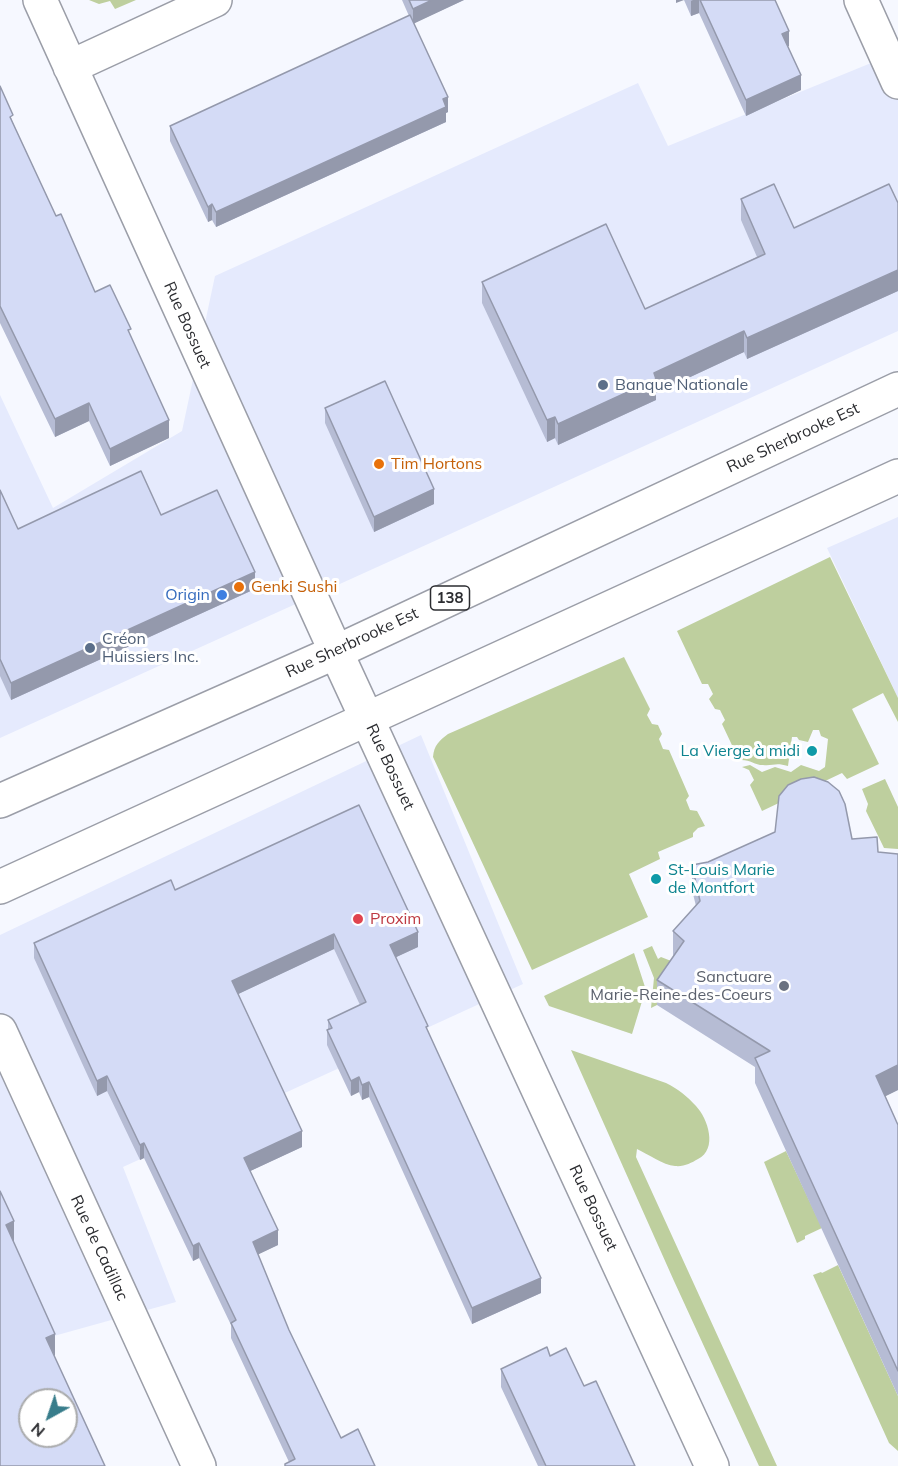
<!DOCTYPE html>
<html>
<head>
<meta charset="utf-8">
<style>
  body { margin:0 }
  #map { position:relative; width:898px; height:1466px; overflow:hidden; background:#f6f8ff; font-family:Mulish,sans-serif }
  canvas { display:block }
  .north { position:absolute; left:18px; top:1388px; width:60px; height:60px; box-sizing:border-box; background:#fff; border:2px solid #aaabac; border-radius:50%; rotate:220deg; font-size:16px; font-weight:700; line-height:24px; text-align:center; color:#2b2c30 }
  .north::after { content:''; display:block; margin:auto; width:21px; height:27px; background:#387d8b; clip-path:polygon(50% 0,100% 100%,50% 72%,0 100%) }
</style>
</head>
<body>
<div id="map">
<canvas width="898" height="1466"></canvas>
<div class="north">N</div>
</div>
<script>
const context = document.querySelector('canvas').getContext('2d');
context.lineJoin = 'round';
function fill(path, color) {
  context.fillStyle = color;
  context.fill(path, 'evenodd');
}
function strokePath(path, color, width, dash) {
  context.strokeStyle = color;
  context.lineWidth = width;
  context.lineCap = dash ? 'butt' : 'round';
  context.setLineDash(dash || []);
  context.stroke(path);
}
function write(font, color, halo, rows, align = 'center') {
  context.font = font + ' Mulish,sans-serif';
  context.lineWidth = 6;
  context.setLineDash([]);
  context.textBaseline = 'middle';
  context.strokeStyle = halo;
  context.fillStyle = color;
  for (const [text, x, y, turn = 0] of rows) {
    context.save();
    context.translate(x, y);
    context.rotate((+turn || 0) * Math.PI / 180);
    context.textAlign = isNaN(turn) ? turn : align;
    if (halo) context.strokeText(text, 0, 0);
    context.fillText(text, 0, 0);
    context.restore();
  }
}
fill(new Path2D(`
  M 898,52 L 898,331 L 0,738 L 0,395 L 53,508 L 182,431 L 215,276 L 638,83 L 668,146 Z
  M 898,517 L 898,698 L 827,548 Z
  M 421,735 L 523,984 L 123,1167 L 176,1302 L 0,1351 L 0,935 Z`), '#e5eafd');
fill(new Path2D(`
  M 89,0 L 136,0 L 115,9 L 110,1 L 99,4 Z
  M 830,557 L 898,698 L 898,722 L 883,693 L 852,709 L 879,764 L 847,779 L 842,773 L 762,811 L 750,785 L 754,780 L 749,770 L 742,767 L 750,765 L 762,772 L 775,767 L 791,772 L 801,765 L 819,771 L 825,767 L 828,739 L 821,736 L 819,730 L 813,730 L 808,742 L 799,740 L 797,737 L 792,737 L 788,766 C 775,762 774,766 763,765 C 754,765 750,759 739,760 L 722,724 L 725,720 L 720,710 L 715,709 L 709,699 L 713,694 L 708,684 L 702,684 L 677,631 Z
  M 624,657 L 650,709 L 647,715 L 652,724 L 658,725 L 662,734 L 659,739 L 663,749 L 669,750 L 689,796 L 686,800 L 690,810 L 697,811 L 705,826 L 698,828 L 693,833 L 693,837 L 658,852 L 660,859 L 629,874 L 648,917 L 532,970 L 433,757 C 434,745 439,741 448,734 Z
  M 885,779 L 898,807 L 898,849 L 884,848 L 866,811 L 868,804 L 862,789 Z
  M 652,946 L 658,959 L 661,957 L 684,966 L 657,1005 L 651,1008 L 654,978 L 643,950 Z
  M 634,953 L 645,987 L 643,998 L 632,1034 L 549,1006 L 544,996 Z
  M 571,1050 L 666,1083 C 678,1089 687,1096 696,1106 C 708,1119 718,1149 698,1159 C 691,1163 684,1167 675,1166 C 663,1165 648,1154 637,1149 L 636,1157 L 777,1466 L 759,1466 L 674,1281 Z
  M 786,1151 L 822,1228 L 805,1236 L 805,1239 L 797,1243 L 764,1162 Z
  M 838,1265 L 898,1396 L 898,1451 L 889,1443 L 813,1275 L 821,1272 L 822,1273 Z`), '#becf9e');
const minor = new Path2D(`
  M 40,0 L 336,652 L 712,1466
  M 861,0 L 898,82
  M 70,67 L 215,0`);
const tertiary = new Path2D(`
  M 0,1031 L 199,1466`);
const primary = new Path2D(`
  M 0,801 L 336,652 L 898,389
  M 0,887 L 898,476`);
strokePath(minor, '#9b9ea8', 36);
strokePath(tertiary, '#9b9ea8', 36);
strokePath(primary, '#9b9ea8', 36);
strokePath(minor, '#fff', 33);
strokePath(tertiary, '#fff', 33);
strokePath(primary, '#fff', 33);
fill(new Path2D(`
  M 402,0 L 464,0 L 414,23 L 448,112 L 446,113 L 446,122 L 216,227 L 212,220 L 208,222 L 170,141 L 170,126 L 409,16 Z
  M 684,0 L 775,0 L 789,46 L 788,46 L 801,90 L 746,116 L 699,13 L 691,16 Z
  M 0,86 L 13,123 L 56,216 L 95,292 L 131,336 L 169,438 L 110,466 L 89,421 L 55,437 L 0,323 Z
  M 741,199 L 794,228 L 898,203 L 898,291 L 747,359 L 744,352 L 656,393 L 656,400 L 558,445 L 555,438 L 547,442 L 482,303 L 482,282 L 645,309 L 757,257 L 741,220 Z
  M 325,408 L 434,504 L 374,532 L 325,423 Z
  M 0,490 L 18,529 L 161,515 L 255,589 L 11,700 L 0,676 Z
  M 852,839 L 878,852 L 898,854 L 898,1090 L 885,1096 L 898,1125 L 898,1396 L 755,1083 L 755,1067 L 657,1005 L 657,980 L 673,957 L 673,931 L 696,906 L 692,890 L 692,865 Z
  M 175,890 L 418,947 L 396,957 L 541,1293 L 472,1324 L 369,1097 L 362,1100 L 359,1092 L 351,1096 L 327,1045 L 327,1030 L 328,1030 L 328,1020 L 360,1005 L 334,949 L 238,994 L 302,1147 L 250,1171 L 278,1245 L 258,1254 L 289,1330 L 341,1438 L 375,1466 L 285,1466 L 285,1464 L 289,1462 L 231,1338 L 231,1325 L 199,1258 L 193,1261 L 144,1158 L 140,1160 L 107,1091 L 97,1096 L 34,958 L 34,943 Z
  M 550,1356 L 584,1386 L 635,1466 L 538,1466 L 501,1387 L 501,1369 Z`), '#b6bcd4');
fill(new Path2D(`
  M 432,0 L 464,0 L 413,24 L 413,9 Z
  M 676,0 L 684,0 L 676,3 Z
  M 693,0 L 699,0 L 699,13 L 691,16 L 691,1 Z
  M 789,31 L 789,46 L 782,49 L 782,34 Z
  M 801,75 L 801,90 L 746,116 L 746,100 Z
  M 448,97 L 448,112 L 446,113 L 446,122 L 216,227 L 216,212 Z
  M 212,204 L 212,220 L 208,222 L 208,207 Z
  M 898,270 L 898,291 L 747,359 L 747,338 Z
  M 744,331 L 744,352 L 656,393 L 656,400 L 558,445 L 558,424 L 654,373 Z
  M 89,403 L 89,421 L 55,437 L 55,419 Z
  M 555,417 L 555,438 L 547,442 L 547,420 Z
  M 169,420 L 169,438 L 110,466 L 110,449 Z
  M 434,489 L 434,504 L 374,532 L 374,517 Z
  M 255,572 L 255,589 L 11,700 L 11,683 Z
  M 418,932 L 418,947 L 390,960 L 390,945 Z
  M 334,934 L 334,949 L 232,997 L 232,981 Z
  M 898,1065 L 898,1090 L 876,1101 L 876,1076 Z
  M 107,1076 L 107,1091 L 97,1096 L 97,1081 Z
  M 359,1077 L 359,1092 L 351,1096 L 351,1081 Z
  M 369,1082 L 369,1097 L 362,1100 L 362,1085 Z
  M 302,1131 L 302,1147 L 244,1174 L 244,1158 Z
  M 144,1143 L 144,1158 L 140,1160 L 140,1145 Z
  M 14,1221 L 14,1244 L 6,1225 Z
  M 278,1230 L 278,1245 L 253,1257 L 253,1242 Z
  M 199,1243 L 199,1258 L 193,1261 L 193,1246 Z
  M 541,1278 L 541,1293 L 472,1324 L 472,1308 Z
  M 55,1334 L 55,1357 L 46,1338 Z`), '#9499ac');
const building = new Path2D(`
  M 409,0 L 432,0 L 413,9 Z
  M 700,0 L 775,0 L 789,31 L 782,34 L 801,75 L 746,100 Z
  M 410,15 L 448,97 L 443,99 L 446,107 L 216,212 L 212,204 L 208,207 L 170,126 Z
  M 0,86 L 13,115 L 10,117 L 56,216 L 61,214 L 95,292 L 110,285 L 131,329 L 128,330 L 169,420 L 110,449 L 89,403 L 55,419 L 0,306 Z
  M 774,184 L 794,228 L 889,184 L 898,203 L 898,270 L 747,338 L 744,331 L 654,373 L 656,379 L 558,424 L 555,417 L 547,420 L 482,282 L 606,224 L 645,309 L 765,254 L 741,199 Z
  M 385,381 L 434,489 L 374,517 L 325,408 Z
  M 141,471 L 161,515 L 217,490 L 255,572 L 11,683 L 0,659 L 0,490 L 18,529 Z
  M 814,777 L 828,782 L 839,791 L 845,804 L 852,839 L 877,837 L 878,852 L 898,854 L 898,1065 L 876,1076 L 898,1125 L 898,1371 L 755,1058 L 770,1051 L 657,980 L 684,941 L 673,931 L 700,901 L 692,865 L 708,862 L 775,832 L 779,796 L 788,785 L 801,779 Z
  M 359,805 L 418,932 L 390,945 L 428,1026 L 426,1027 L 541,1278 L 472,1308 L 369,1082 L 362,1085 L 359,1077 L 351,1081 L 327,1030 L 332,1028 L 328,1020 L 366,1002 L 334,934 L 232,981 L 302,1131 L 244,1158 L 278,1230 L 253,1242 L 289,1330 L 341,1438 L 358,1429 L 375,1466 L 285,1466 L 285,1464 L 295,1459 L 231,1323 L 236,1320 L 199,1243 L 193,1246 L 144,1143 L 140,1145 L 107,1076 L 97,1081 L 34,943 L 171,880 L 175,890 Z
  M 0,1191 L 14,1221 L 6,1225 L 55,1334 L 46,1338 L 105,1466 L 0,1466 ZM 30,1400 L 66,1400 L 66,1436 L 30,1436 Z
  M 547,1347 L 550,1356 L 566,1348 L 584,1386 L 596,1381 L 635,1466 L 546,1466 L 501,1369 Z`);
fill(building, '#d4dbf6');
strokePath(building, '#9499ac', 1.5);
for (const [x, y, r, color] of [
  [603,385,6,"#5c6f8a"],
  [379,464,6,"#e8710a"],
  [239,587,6,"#e8710a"],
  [222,595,6,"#3f7fe0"],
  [90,648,6,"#5c6f8a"],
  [812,751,6,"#0f9aa8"],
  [656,879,6,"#0f9aa8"],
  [358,919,6,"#e0444e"],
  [784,986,6,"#6b7280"]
]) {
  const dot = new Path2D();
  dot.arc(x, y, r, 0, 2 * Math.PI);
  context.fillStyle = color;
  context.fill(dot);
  strokePath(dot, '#fff', 2);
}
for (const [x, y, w] of [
  [450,598,39]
]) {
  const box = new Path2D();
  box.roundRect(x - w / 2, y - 12, w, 24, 4.5);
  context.fillStyle = '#fff';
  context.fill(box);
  strokePath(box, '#2b2c30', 1.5);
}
write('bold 15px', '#2b2c30', null, [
  ["138",450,598]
]);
write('16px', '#2b2c30', '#fff', [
  ["Rue Bossuet",187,325,66],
  ["Rue Sherbrooke Est",793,438,-25],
  ["Rue Sherbrooke Est",352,643,-25],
  ["Rue Bossuet",390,767,65],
  ["Rue Bossuet",593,1208,65],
  ["Rue de Cadillac",99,1248,65]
]);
write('16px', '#4e5e75', '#fff', [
  ["Banque Nationale",615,385],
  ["Créon",102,639],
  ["Huissiers Inc.",102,657]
], 'left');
write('16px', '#c56008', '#fff', [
  ["Tim Hortons",391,464],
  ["Genki Sushi",251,587]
], 'left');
write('16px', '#366cbe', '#fff', [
  ["Origin",210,595]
], 'right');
write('16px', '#0d838f', '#fff', [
  ["La Vierge à midi",800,751],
  ["St-Louis Marie",668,870,"left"],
  ["de Montfort",668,888,"left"]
], 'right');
write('16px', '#be3a42', '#fff', [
  ["Proxim",370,919]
], 'left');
write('16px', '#5b616d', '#fff', [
  ["Sanctuare",772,977],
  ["Marie-Reine-des-Coeurs",772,995]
], 'right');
</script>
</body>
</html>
